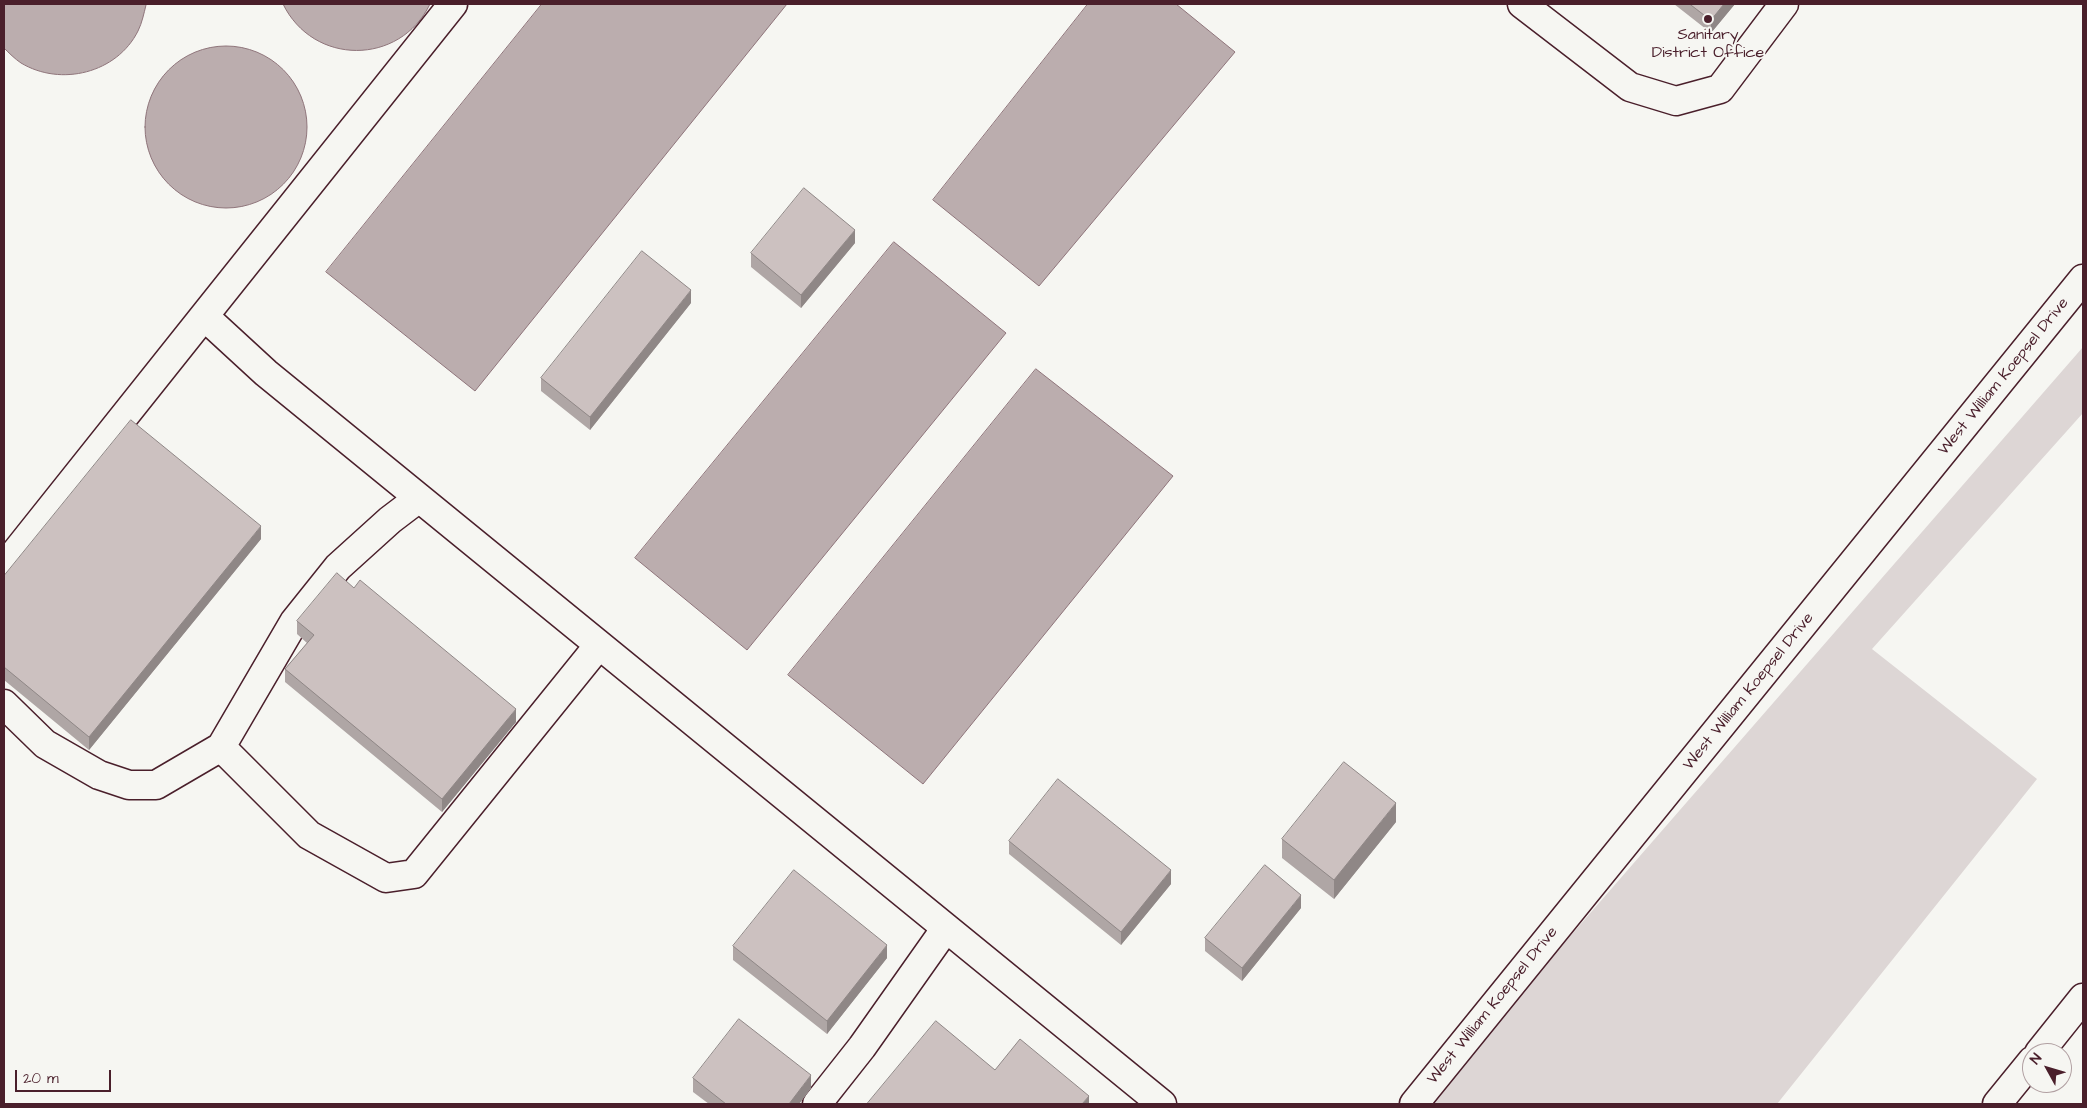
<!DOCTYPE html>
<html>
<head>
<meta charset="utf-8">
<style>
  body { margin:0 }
  #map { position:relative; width:2087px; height:1108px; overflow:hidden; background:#f6f6f2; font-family:"Architects Daughter",sans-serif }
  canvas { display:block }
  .frame { position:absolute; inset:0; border:5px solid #4a1f2b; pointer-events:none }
  .north { position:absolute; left:2022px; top:1043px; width:50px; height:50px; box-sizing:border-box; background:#f6f6f2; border:1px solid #b1a0a2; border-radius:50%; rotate:309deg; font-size:14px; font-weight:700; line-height:20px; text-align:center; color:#4a1f2b }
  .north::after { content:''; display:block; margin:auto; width:18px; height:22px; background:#4a1f2b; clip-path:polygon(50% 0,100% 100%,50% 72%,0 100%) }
  .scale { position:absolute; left:15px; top:1070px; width:96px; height:22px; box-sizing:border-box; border:2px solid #4a1f2b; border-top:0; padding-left:6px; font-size:15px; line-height:18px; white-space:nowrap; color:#4a1f2b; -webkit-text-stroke:4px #f6f6f2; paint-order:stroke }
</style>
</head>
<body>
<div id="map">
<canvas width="2087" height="1108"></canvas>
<div class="frame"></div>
<div class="north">N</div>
<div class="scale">20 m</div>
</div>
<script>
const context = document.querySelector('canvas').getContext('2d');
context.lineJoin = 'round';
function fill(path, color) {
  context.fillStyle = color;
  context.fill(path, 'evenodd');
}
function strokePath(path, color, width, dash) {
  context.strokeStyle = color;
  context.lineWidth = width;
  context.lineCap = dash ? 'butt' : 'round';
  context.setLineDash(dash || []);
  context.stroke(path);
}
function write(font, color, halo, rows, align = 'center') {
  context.font = font + ' "Architects Daughter",sans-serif';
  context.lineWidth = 4;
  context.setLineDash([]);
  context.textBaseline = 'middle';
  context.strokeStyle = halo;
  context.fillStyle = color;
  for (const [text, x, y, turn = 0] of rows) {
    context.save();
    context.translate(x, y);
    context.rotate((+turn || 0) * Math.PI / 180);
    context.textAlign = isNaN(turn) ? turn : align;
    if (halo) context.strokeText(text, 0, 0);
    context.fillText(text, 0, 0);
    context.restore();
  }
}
fill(new Path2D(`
  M 2083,347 L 2083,413 L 1872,649 L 2037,779 L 1777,1104 L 1424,1104 Z`), '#ddd6d5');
const water = new Path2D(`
  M 4,4 L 146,4 L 146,5 C 144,13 142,23 138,31 C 117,73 61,87 21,63 C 15,59 9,53 4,48 Z
  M 283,4 L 430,4 C 400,66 313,66 283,4 Z
  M 542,4 L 787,4 L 475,391 L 326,272 Z
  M 1088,4 L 1176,4 L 1235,52 L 1039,286 L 933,200 Z
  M145 127a81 81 0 1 1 162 0a81 81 0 1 1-162 0Z
  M 894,242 L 1006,333 L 747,650 L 635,558 Z
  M 1036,369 L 1173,476 L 923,784 L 788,675 Z`);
fill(water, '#bbadae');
strokePath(water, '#8e747a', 1);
const minor = new Path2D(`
  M 453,4 L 204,316 L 266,373 L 1162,1104
  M 1522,4 L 1630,87 L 1676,101 L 1720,89 L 1784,4
  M 4,567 L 204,316
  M 4,704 L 45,744 L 99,775 L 129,785 L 156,785 L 221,747 L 294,622 L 338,567 L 390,520 L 419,498
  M 221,747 L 309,835 L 386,878 L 414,874 L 599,645
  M 2039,1053 L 2083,998
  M 817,1104 L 862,1047 L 946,928
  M 1414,1104 L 2083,279
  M 1997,1104 L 2032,1061`);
strokePath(minor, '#4a1f2b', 31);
strokePath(minor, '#f6f6f2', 28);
fill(new Path2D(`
  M 1674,4 L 1735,4 L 1711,33 Z
  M 855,243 L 801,308 L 751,267 L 751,253 Z
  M 691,303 L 590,430 L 541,391 L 541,378 Z
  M 261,539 L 89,750 L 4,680 L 4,576 Z
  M 297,621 L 516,722 L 442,812 L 285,682 L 285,669 L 307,643 L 297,634 Z
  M 1396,822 L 1334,899 L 1282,858 L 1282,839 Z
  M 1009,841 L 1171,884 L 1121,945 L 1009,854 Z
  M 1301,908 L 1242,981 L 1205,951 L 1205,938 Z
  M 733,946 L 887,958 L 827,1034 L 733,960 Z
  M 693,1078 L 811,1088 L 799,1104 L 709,1104 L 693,1092 Z`), '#afa6a5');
fill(new Path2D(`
  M 1724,4 L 1735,4 L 1711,33 L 1711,20 Z
  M 855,230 L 855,243 L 801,308 L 801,295 Z
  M 691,290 L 691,303 L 590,430 L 590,417 Z
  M 261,526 L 261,539 L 89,750 L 89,737 Z
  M 516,709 L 516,722 L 442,812 L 442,799 Z
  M 1396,803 L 1396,822 L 1334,899 L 1334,880 Z
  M 1171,870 L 1171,884 L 1121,945 L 1121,932 Z
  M 1301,895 L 1301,908 L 1242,981 L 1242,968 Z
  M 887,945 L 887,958 L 827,1034 L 827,1021 Z
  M 811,1075 L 811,1088 L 799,1104 L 789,1104 Z
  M 1089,1096 L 1089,1104 L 1082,1104 Z`), '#8f8786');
const building = new Path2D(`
  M 1690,4 L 1724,4 L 1711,20 Z
  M 804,188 L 855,230 L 801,295 L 751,253 Z
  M 642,251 L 691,290 L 590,417 L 541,378 Z
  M 131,420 L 261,526 L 89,737 L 4,667 L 4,576 Z
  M 337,573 L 354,588 L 360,580 L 516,709 L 442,799 L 285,669 L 314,635 L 297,621 Z
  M 1344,762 L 1396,803 L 1334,880 L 1282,839 Z
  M 1058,779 L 1171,870 L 1121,932 L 1009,841 Z
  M 1265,865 L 1301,895 L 1242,968 L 1205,938 Z
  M 794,870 L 887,945 L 827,1021 L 733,946 Z
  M 739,1019 L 811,1075 L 789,1104 L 726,1104 L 693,1078 Z
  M 936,1021 L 995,1070 L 1020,1039 L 1089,1096 L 1082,1104 L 867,1104 Z`);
fill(building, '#ccc1c0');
strokePath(building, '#8f8786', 1);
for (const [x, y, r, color] of [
  [1708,19,5,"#4a1f2b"]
]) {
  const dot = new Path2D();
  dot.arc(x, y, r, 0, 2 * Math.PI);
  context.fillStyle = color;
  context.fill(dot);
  strokePath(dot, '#f6f6f2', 2);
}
write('16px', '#4a1f2b', '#f6f6f2', [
  ["Sanitary",1708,36],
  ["District Office",1708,54]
]);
write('16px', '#4a1f2b', '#f6f6f2', [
  ["West William Koepsel Drive",2004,377,-51],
  ["West William Koepsel Drive",1749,692,-51],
  ["West William Koepsel Drive",1493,1006,-51]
]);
</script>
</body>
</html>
